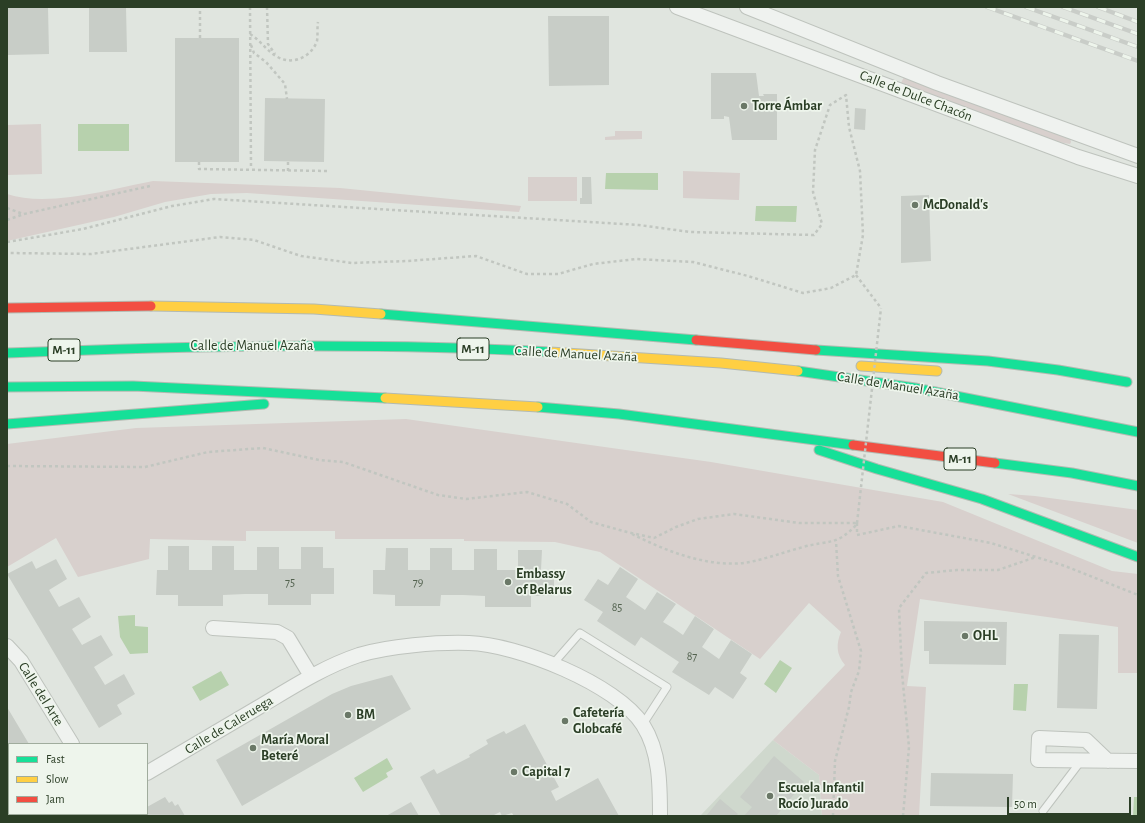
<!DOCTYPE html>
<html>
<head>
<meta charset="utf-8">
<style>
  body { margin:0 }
  #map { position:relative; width:1145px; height:823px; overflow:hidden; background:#e0e5df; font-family:"Alegreya Sans",sans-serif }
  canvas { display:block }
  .frame { position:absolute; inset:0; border:8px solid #2b3e26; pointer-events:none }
  .legend { position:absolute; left:8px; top:743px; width:140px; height:72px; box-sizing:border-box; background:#eef5ec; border:1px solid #a0ac9d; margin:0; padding:5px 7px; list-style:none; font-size:12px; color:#2b3e26 }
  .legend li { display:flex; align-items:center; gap:8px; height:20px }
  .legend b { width:20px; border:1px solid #a0ac9d }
  .scale { position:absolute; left:1007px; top:797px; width:124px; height:18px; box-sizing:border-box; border:2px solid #2b3e26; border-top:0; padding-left:5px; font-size:12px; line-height:14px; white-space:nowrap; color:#2b3e26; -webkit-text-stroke:3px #eef5ec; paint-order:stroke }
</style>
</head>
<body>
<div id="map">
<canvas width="1145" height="823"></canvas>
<div class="frame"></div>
<ul class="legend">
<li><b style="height:5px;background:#16e098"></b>Fast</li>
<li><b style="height:5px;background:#ffcf43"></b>Slow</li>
<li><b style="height:5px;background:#f24e42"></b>Jam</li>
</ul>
<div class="scale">50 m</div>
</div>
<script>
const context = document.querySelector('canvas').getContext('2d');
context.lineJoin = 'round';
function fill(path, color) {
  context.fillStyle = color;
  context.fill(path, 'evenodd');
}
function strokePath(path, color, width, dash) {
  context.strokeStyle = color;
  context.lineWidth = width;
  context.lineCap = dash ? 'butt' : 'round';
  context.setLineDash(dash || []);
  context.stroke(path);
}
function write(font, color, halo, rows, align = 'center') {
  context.font = font + ' "Alegreya Sans",sans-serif';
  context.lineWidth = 3.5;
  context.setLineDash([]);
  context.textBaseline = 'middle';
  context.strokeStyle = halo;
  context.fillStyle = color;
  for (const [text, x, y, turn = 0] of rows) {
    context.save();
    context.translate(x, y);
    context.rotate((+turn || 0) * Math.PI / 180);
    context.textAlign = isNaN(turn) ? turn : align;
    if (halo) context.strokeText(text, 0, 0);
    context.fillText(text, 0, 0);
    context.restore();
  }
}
fill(new Path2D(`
  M 773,740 L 819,775 L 822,816 L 700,816 Z`), '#cfd8cd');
fill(new Path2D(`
  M 905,75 L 1070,138 L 1071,142 L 1070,144 L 1058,142 L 901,83 Z
  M 41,124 L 42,174 L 7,175 L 7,125 Z
  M 615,131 L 642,131 L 642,139 L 605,140 L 605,137 L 615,136 Z
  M 683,171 L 740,173 L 739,200 L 683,198 Z
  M 577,177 L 577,201 L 528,201 L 528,177 Z
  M 153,181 L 340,188 L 521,206 L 519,212 L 247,193 L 211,194 L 165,202 L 114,217 L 7,241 L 7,194 C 48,208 111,189 153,181 Z
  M 406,419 L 711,462 L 943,502 L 1112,571 L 1138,574 L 1138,673 L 1118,673 L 1118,627 L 920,599 L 907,686 L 926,687 L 919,816 L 822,816 L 819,775 L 773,740 L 845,665 C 836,654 836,644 841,632 L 809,603 L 760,659 L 600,552 L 555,542 L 464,541 L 464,539 L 335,539 L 335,531 L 246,531 L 246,541 L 150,539 L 149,559 L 78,577 L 56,538 L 7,567 L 7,444 L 136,428 Z
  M 1008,494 L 1035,496 L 1138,510 L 1138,543 Z`), '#d8d0cd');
fill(new Path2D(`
  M 78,124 L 129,124 L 129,151 L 78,151 Z
  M 606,173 L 658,173 L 658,190 L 605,189 Z
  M 756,206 L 797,206 L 796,222 L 755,221 Z
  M 135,615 L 135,626 L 148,627 L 148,653 L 130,654 L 120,637 L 118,616 Z
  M 780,660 L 792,668 L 776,693 L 764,684 Z
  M 221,671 L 229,685 L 200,701 L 192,687 Z
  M 1014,684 L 1028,684 L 1026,711 L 1013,710 Z
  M 387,758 L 393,769 L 386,773 L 388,777 L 363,792 L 354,778 Z
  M 1134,797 L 1138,797 L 1138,816 L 1133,816 Z`), '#b7d1ad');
fill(new Path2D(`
  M 7,7 L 48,7 L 49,54 L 8,55 Z
  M 89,7 L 126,7 L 127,52 L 89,52 Z
  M 548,16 L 609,16 L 609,85 L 549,86 Z
  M 175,38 L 239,38 L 239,162 L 175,162 Z
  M 711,73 L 756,73 L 759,96 L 764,96 L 763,94 L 777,94 L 777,140 L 732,140 L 729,117 L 724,116 L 724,119 L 711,119 Z
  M 265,98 L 325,99 L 324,162 L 264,161 Z
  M 855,108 L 866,109 L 865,130 L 854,129 Z
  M 582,177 L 591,177 L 592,204 L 580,204 L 580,198 L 582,198 Z
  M 929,195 L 931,261 L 901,263 L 901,196 Z
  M 168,546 L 189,546 L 189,570 L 212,570 L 212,546 L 234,546 L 234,570 L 257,570 L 257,547 L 279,547 L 279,569 L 301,569 L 301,547 L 323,547 L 323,568 L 334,568 L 334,594 L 311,594 L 311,605 L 268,605 L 268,594 L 245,594 L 223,595 L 223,606 L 178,606 L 178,595 L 156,595 L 157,570 L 168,570 Z
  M 386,548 L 408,548 L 408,570 L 430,570 L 430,548 L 452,548 L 452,570 L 474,570 L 474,549 L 497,549 L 497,570 L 518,570 L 518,550 L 542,550 L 541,570 L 554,570 L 554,596 L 531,596 L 531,607 L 485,607 L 485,596 L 463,595 L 441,595 L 440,606 L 395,606 L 395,595 L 373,594 L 373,570 L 385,570 Z
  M 56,559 L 67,579 L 49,590 L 59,607 L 79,597 L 91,617 L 72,629 L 82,645 L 101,635 L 113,655 L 94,667 L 105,685 L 124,674 L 135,694 L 117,705 L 122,714 L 99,728 L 7,574 L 32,561 L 36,569 Z
  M 620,567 L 638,579 L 626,597 L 645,610 L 657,592 L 676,604 L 663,622 L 673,628 L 683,635 L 695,616 L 714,629 L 702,647 L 719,659 L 731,640 L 752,654 L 740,673 L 747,678 L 733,699 L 715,687 L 709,695 L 672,672 L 679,662 L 641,637 L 635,646 L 597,621 L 603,612 L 584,600 L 598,579 L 608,585 Z
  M 924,621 L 1007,622 L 1006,665 L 929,664 L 929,651 L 924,651 Z
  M 1059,634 L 1099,635 L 1097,709 L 1057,708 Z
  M 392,675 L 411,709 L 242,806 L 216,760 L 332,694 L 351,686 Z
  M 7,707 L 29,744 L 9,744 L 9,812 L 7,813 Z
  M 525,724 L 559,787 L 551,791 L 556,801 L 598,778 L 619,816 L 514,816 L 512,813 L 502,816 L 500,812 L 492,816 L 441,816 L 420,777 L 434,769 L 437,774 L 470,757 L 469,755 L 488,744 L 486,740 L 504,731 L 506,734 Z
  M 774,756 L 804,782 L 776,816 L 744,816 L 752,807 L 740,797 Z
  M 931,773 L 1013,774 L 1012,807 L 930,806 Z
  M 165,797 L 169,803 L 172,801 L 175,806 L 178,804 L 185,816 L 132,816 L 135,814 L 147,814 L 147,807 Z
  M 720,799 L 738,814 L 736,816 L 706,816 Z
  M 411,802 L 419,816 L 386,816 Z`), '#c8cdc7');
const lane = new Path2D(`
  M 552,665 L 580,633 L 667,687 L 643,724
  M 1043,811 L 1081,761`);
const street = new Path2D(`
  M 677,7 L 1078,157 L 1138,176
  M 747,7 L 937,83 L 1138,156
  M 213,628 L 277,632 L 288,638 L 311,676
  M 7,646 L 21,661 L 72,744
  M 1108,761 L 1086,740 L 1039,738 L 1038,760 L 1138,761
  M 147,773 C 184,751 221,729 259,707 C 291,688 323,667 359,655 C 389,646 437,642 469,643 C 516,644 617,684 643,725 C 660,752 660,785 660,816
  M 73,816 L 76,814`);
const fast = new Path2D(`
  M 381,314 L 696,340
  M 816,350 L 988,361 L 1058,370 L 1127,382
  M 7,353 C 188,346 369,342 550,352
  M 798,371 L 915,388 L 1138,432
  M 7,387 L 133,386 L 385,398
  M 538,407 L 619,414 L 853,445
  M 7,424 L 264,404
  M 819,450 L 877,469 L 982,499 L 1138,557
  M 995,463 L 1072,473 L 1138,486`);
const slow = new Path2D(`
  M 151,306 L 314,309 L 381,314
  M 550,352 L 721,363 L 798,371
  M 861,366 L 937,371
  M 385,398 L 538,407`);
const jam = new Path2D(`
  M 7,308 L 151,306
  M 696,340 L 816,350
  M 853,445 L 995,463`);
strokePath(lane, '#bec3bd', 9);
strokePath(street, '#bec3bd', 16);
strokePath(fast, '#b3bab1', 11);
strokePath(slow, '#b3bab1', 11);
strokePath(jam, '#b3bab1', 11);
strokePath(new Path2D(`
  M 250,7 L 251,169
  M 267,7 L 268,44 L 275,54
  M 250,34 C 260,40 266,50 276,56 C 291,66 311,58 317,41 C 318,35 317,28 318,22
  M 200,38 L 200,7
  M 251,45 L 254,53 L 266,62 L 285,84 L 287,99
  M 199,162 L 199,169 L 329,171
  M 288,171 L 288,162
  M 7,208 L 23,214
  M 7,220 L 24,214 L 150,186
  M 7,242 L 83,229 L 172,206 L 214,199 L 639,225 L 690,232 L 814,235 L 822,224 L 813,192 L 815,150 L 830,105 L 846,95 L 849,127 L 860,171 L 863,235 L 856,275 L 831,288 L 803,293 L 748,276 L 693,262 L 636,259 L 593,264 L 558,274 L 527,274 L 476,256 L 407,261 L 352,263 L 301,256 L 254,240 L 220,237 L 91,254 L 7,253
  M 856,275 L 881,308
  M 7,466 L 145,467 L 208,452 L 263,448 L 319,460 L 343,462 L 438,495 L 466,499 L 527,492 L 567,504 L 591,522 L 627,532 L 654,538 L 676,527 L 698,519 L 734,514 L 799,523 L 857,523
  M 857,523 L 857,535 L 899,526 L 991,543 L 1065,566 L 1138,595
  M 632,534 C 666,551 710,569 750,562 C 768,558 785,552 803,547 C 829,540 837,546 857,524
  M 833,816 L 835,761 L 849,707 L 851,692 L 859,671 L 861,651 L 838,576 L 836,541
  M 903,816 L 909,747 L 902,673 L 899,608 L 926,573 L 957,570 L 998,570 L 1036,557`), '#c1c6c0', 2.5, [3, 3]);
strokePath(lane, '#eff2ef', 7);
strokePath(street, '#eff2ef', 14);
strokePath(fast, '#16e098', 9);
strokePath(slow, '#ffcf43', 9);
strokePath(jam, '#f24e42', 9);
const rail = new Path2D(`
  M 987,7 L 1138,61
  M 1026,7 L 1138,47
  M 1063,7 L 1138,34
  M 1098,7 L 1138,22`);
strokePath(rail, '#c9cdc8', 4.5);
strokePath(rail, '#eef5ec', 3, [9]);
strokePath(new Path2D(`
  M 857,523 L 881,308`), '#c1c6c0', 2.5, [3, 3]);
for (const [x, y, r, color] of [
  [744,106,4,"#6a7867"],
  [915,205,4,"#6a7867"],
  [508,582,4,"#6a7867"],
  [965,636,4,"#6a7867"],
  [348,715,4,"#6a7867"],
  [565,721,4,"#6a7867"],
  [253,748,4,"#6a7867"],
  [514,772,4,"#6a7867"],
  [770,796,4,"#6a7867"]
]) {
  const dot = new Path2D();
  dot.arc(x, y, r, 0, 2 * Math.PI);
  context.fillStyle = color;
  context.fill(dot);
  strokePath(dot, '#eef5ec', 1.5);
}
write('12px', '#53624f', null, [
  ["75",290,582],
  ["79",418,582],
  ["85",617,607],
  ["87",692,656]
]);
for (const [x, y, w] of [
  [473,349,32],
  [64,350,32],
  [960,459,32]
]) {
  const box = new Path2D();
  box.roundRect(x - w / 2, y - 11, w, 22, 3);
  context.fillStyle = '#eef5ec';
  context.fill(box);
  strokePath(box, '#2b3e26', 1);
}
write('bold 13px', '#2b3e26', null, [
  ["M-11",473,349],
  ["M-11",64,350],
  ["M-11",960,459]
]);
write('14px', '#2b3e26', '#eef5ec', [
  ["Calle de Dulce Chacón",916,96,21],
  ["Calle de Manuel Azaña",252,346],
  ["Calle de Manuel Azaña",576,354,3],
  ["Calle de Manuel Azaña",898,386,9],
  ["Calle del Arte",41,694,58],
  ["Calle de Caleruega",229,725,-31]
]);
write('bold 14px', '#2b3e26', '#eef5ec', [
  ["Torre Ámbar",752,106],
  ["McDonald's",923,205],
  ["Embassy",516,574],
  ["of Belarus",516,590],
  ["OHL",973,636],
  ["Cafetería",573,713],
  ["Globcafé",573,729],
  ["BM",356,715],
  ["María Moral",261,740],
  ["Beteré",261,756],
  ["Capital 7",522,772],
  ["Escuela Infantil",778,788],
  ["Rocío Jurado",778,804]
], 'left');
</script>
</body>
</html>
